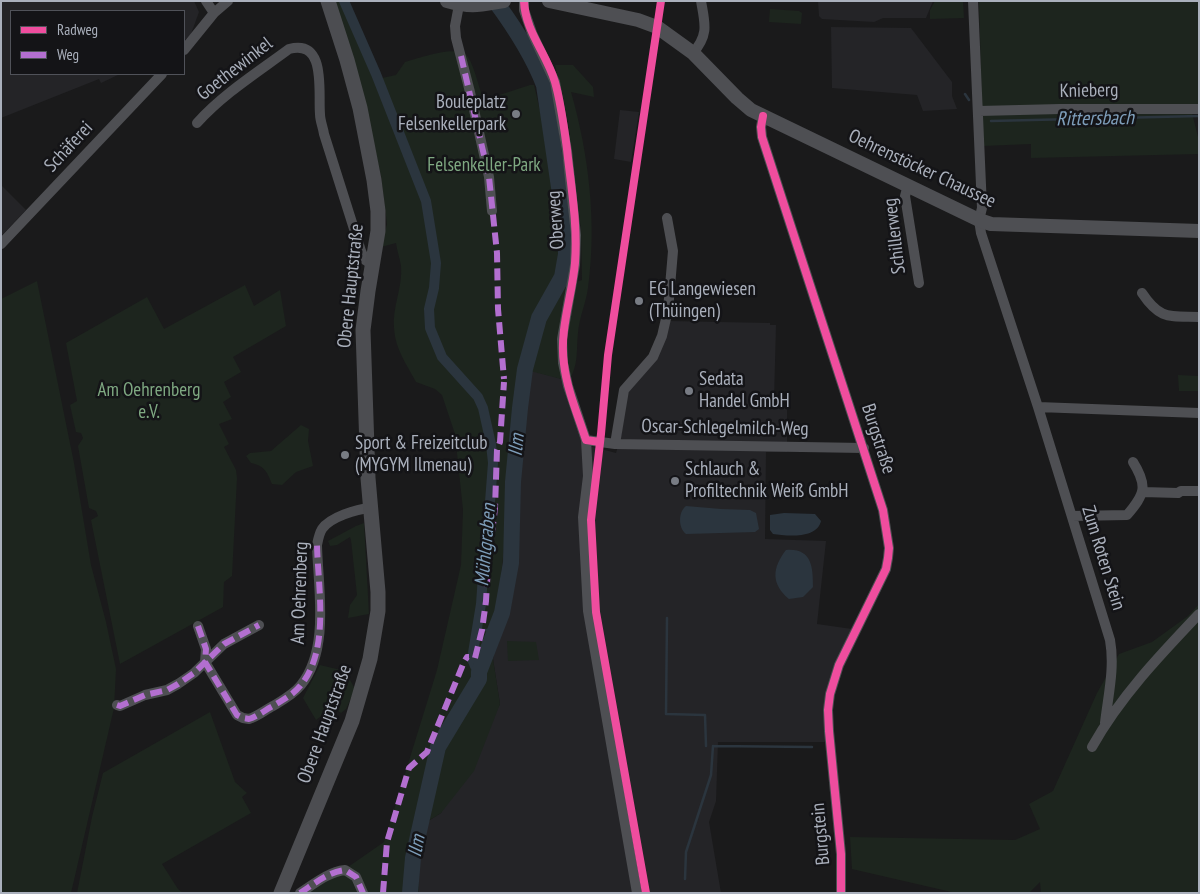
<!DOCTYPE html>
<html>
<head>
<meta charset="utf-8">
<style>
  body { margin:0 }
  #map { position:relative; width:1200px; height:894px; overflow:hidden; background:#1a1a1b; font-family:"PT Sans Narrow",sans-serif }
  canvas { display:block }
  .frame { position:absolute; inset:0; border:2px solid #aab0bc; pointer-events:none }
  .legend { position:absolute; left:10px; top:10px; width:175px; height:65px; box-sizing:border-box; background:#141417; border:1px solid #505259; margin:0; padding:6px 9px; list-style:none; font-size:15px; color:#aab0bc }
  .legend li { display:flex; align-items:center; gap:10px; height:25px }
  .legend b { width:25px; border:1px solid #505259 }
</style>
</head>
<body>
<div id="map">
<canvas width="1200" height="894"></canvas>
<div class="frame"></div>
<ul class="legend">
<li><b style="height:6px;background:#ef4d9e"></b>Radweg</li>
<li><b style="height:6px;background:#b36fd0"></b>Weg</li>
</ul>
</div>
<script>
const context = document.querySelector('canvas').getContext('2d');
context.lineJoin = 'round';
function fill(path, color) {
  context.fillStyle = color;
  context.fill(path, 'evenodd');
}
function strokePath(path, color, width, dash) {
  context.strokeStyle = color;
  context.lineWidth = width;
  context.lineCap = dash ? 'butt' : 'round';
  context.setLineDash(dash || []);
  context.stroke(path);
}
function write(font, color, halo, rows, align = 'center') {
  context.font = font + ' "PT Sans Narrow",sans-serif';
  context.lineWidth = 5;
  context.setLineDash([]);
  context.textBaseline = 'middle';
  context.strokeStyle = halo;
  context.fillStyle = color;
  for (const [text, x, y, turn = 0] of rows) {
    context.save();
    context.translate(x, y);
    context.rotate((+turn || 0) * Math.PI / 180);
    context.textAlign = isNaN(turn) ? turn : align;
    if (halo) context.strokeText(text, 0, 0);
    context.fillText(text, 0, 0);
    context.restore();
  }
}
fill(new Path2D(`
  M 1,1 L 194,1 L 199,12 L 191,34 L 184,41 L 184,11 L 11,11 L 11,74 L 120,74 L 101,83 L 99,79 L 1,118 Z
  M 818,1 L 933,1 L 926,18 L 883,18 L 874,22 L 822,19 L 819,16 Z
  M 831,27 L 911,28 L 952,82 L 952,96 L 957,109 L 923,111 L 917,95 L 832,88 Z
  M 620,110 L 639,112 L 631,162 L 614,159 Z
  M 1,185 L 26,210 L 1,236 Z
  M 669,321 L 770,323 L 770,325 L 776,325 L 774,400 L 787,400 L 787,452 L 766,452 L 765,539 L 826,541 L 817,624 L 852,629 L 837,661 L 826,742 L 718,742 L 716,801 L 709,822 L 721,893 L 419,893 L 417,860 L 425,823 L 441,813 L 500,704 L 493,659 L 512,466 L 530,370 L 569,381 L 582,444 L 616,453 L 621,436 L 627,389 L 657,357 Z`), '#242427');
fill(new Path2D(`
  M 334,1 L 343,1 L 348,17 L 353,16 L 382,78 L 396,75 L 405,62 C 419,58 460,43 468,57 C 476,70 478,87 484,100 L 530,85 L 534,85 L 543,124 L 560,227 L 565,286 L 582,280 L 581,230 L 568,122 L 555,65 L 573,65 L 593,87 L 594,97 L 571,92 C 589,155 597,223 588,288 C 586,303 579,318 578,333 C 576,352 579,363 569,381 L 530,371 L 512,466 L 493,659 L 500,704 L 474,771 L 441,813 L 425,823 L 417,860 L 419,893 L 365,893 L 348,867 L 384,842 L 437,670 L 461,565 L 463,510 L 455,434 L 442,395 L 435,389 L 416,382 C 407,365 395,349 394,328 C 392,307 403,287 401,266 C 400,259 397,251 396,243 L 381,247 L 387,224 L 381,176 L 366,107 Z
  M 935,1 L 963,1 L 964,18 L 930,19 L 930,10 Z
  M 979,1 L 1199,1 L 1199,112 L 1192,113 L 1199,141 L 1199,154 L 1031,158 L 1031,144 L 983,146 Z
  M 770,9 L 799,11 L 802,13 L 801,24 L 769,22 Z
  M 37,281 L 74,463 L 91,565 L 106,622 L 116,669 L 114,708 L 71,893 L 1,893 L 1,299 Z
  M 245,285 L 254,306 L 280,290 L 286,326 L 233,357 L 241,372 L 224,382 L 231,397 L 223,402 L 232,419 L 219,424 L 229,444 L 224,447 L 236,470 L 237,478 L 232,576 L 224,582 L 223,607 L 120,664 L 91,520 L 98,516 L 96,511 L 89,508 L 78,446 L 83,438 L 81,433 L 76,432 L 70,405 L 77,401 L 66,343 L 147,297 L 164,329 Z
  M 1178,375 L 1199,376 L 1199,391 L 1179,391 Z
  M 301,425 L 309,429 L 308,441 L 313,466 L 296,472 L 282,485 L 272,484 C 267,472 265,466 251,463 L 246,456 L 250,453 L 271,451 Z
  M 364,523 L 369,614 L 348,618 L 350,605 L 357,595 L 351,540 L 350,537 L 337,545 L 330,546 L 328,541 L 356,526 Z
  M 1199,604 L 1199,893 L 1041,893 L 1040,882 L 1029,893 L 956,893 L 852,869 L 850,837 L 1015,840 L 1040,829 L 1029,804 L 1053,791 L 1097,693 L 1119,654 L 1152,642 L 1188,616 Z
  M 507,641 L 536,642 L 539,660 L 508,661 Z
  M 320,665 L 345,671 L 355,689 L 346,709 L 341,713 L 333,707 L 316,720 L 303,698 Z
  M 210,712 L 235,782 L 247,793 L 242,797 L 251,813 L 162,864 L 178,889 L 183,893 L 77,893 L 92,817 L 103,773 Z
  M 344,874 L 352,878 L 359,893 L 305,893 L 334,875 Z`), '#1d251e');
fill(new Path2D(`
  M 686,506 L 721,509 L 750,510 L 756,513 L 759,529 L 755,532 L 686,534 C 678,528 678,512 686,506 Z
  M 784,513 L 815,514 L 821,521 C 817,539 787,536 773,534 L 770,530 L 770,515 Z
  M 786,550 C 812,548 813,567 813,587 L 803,597 L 789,599 C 771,584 772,568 786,550 Z`), '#2b353e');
strokePath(new Path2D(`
  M 965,94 L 969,100
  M 991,121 L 1199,116
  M 667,618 L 666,714 L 705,715 L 706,746
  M 478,630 L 495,630
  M 713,746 L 812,747
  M 685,879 L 686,852 L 711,775 L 713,746`), '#2b353e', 2.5);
strokePath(new Path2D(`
  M 344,1 L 376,74 L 426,201 L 436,263 L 434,288 L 429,309 L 430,328 L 442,357 L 478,397 L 483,408 L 491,444 L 493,463 L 490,502 L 486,532 L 481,604 L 472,659 L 475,666 L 479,672`), '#2b353e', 10);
strokePath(new Path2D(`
  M 410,893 L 413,858 L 438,747 L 479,679 L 479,672 L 502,613 L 511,563 L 513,482 L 520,408 L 525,369 L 539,318 L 562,277 L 566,254 L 565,228 L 544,85 C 532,54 515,28 495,1`), '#2b353e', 16);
strokePath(new Path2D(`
  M 206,1 L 214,13
  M 524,1 L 524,10 L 532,33 L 555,82 L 567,151 L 576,235 L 575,265 L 562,339 L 563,363 L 568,386 L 586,440 L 588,476 L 583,517 L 588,611 L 637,893
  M 973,1 L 982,208 L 979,220 L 981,233 L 1038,407 L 1110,640 C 1115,668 1108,696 1105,723
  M 459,5 L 455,26 L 456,38 L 470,92 L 489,177 L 492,211
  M 184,50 L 214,13 L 228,1
  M 693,53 C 709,34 705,24 701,1
  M 979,111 L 1060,109 L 1199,109
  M 763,116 L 761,127 L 762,137 L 883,510 L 889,548 L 888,558 L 886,569 L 839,665 L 830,694 L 828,710 L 829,731 L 841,854 L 841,893
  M 197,123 C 223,94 258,72 289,49 C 327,39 318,92 320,114 C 320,121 323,127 324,134 L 361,251 L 365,260 L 373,265
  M 908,185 L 905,196 L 919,283
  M 1,244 L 162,74
  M 1142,293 C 1160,320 1169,316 1199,317
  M 1038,407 L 1199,413
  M 586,440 L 615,444 L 864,448
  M 615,444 L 624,390 L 653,357 L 662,336 L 668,310 L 673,251 L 667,218
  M 1143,492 L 1178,493 L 1181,491 L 1199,491
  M 1072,516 L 1127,515 C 1145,494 1148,486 1133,462
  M 198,626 L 206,649 L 205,662 L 237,715 L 243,718 L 249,719 C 258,716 265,710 273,706 C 283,700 294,694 301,685 C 330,649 318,588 317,545 C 318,540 319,534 322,529 C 330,517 357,509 370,508
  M 117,705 L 120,706 L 145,695 L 167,690 L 178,684 L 194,673 L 224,644 L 259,625
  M 1092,747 C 1120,697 1160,655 1199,614
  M 300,893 C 314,884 328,872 345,870 L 356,877 L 363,893`), '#4e4f53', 10);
strokePath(new Path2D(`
  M 447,1 C 472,8 480,5 504,1
  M 549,1 L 638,20 L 657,27 L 693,53 L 737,98 L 751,110 L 979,220 L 991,224 L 1199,231`), '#4e4f53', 14);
strokePath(new Path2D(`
  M 281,893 L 352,721 L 370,659 L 378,611 L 378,592 L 368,478 L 363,330 L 368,291 L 378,231 L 378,211 L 374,180 L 360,108 L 347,60 L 328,1`), '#4c4d51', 15);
strokePath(new Path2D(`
  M 461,56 L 489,177 L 497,253 L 498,309 L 504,379
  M 198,626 L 206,649 L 205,662 L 237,715 L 243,718 L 249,719 C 258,716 265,710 273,706 C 283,700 294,694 301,685 C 330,649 318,588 317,545
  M 475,658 L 482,630 L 486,601 L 488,566 L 495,508 L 497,450 L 500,442 L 504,382
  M 117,705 L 120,706 L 145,695 L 167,690 L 178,684 L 194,673 L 224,644 L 259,625
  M 300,893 C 314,884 328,872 345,870 L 356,877 L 363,893
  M 383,893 L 387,842 L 409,768 L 427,752 L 464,662 L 467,657 L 469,657`), '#b36fd0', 6, [12, 6]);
strokePath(new Path2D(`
  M 524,1 C 525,31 547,54 555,82 C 561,103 564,127 567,149 C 571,187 578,225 575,263 C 572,297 559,330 564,364 C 567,390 578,415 586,440 L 600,442
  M 763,116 L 761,127 L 762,137 L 883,510 L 889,548 L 888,558 L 886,569 L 839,665 L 830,694 L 828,710 L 829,731 L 841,854 L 841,893
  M 646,893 L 596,612 L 591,520 L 601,434 L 608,355 L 661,1`), '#ef4d9e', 8);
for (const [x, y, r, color] of [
  [516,114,5,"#787c84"],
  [639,301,5,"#787c84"],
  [689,391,5,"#787c84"],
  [345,455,5,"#787c84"],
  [675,481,5,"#787c84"]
]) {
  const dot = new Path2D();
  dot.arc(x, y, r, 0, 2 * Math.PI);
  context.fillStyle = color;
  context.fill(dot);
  strokePath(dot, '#141417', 2);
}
write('19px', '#aab0bc', '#141417', [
  ["Goethewinkel",235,69,-38],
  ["Knieberg",1089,91,-1],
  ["Schäferei",69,147,-47],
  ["Oehrenstöcker Chaussee",922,169,25],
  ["Oberweg",556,220,-94],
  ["Schillerweg",895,236,-97],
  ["Obere Hauptstraße",351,286,-84],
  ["Oscar-Schlegelmilch-Weg",725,428,1],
  ["Burgstraße",878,439,72],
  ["Zum Roten Stein",1103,558,73],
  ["Am Oehrenberg",300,593,-88],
  ["Obere Hauptstraße",325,724,-70],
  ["Burgstein",821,834,-95]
]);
write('19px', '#aab0bc', '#141417', [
  ["Bouleplatz",506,103,"right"],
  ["Felsenkellerpark",506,125,"right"],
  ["EG Langewiesen",649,290],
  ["(Thüingen)",649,312],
  ["Sedata",699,380],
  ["Handel GmbH",699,402],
  ["Sport & Freizeitclub",355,444],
  ["(MYGYM Ilmenau)",355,466],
  ["Schlauch &",685,470],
  ["Profiltechnik Weiß GmbH",685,492]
], 'left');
write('19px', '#7fa982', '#141417', [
  ["Felsenkeller-Park",484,166],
  ["Am Oehrenberg",149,391],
  ["e.V.",149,413]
]);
write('italic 20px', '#7e9eba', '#141417', [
  ["Rittersbach",1095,119,-1],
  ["Ilm",517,445,-84],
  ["Mühlgraben",486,545,-85],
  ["Ilm",417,846,-79]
]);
</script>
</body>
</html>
